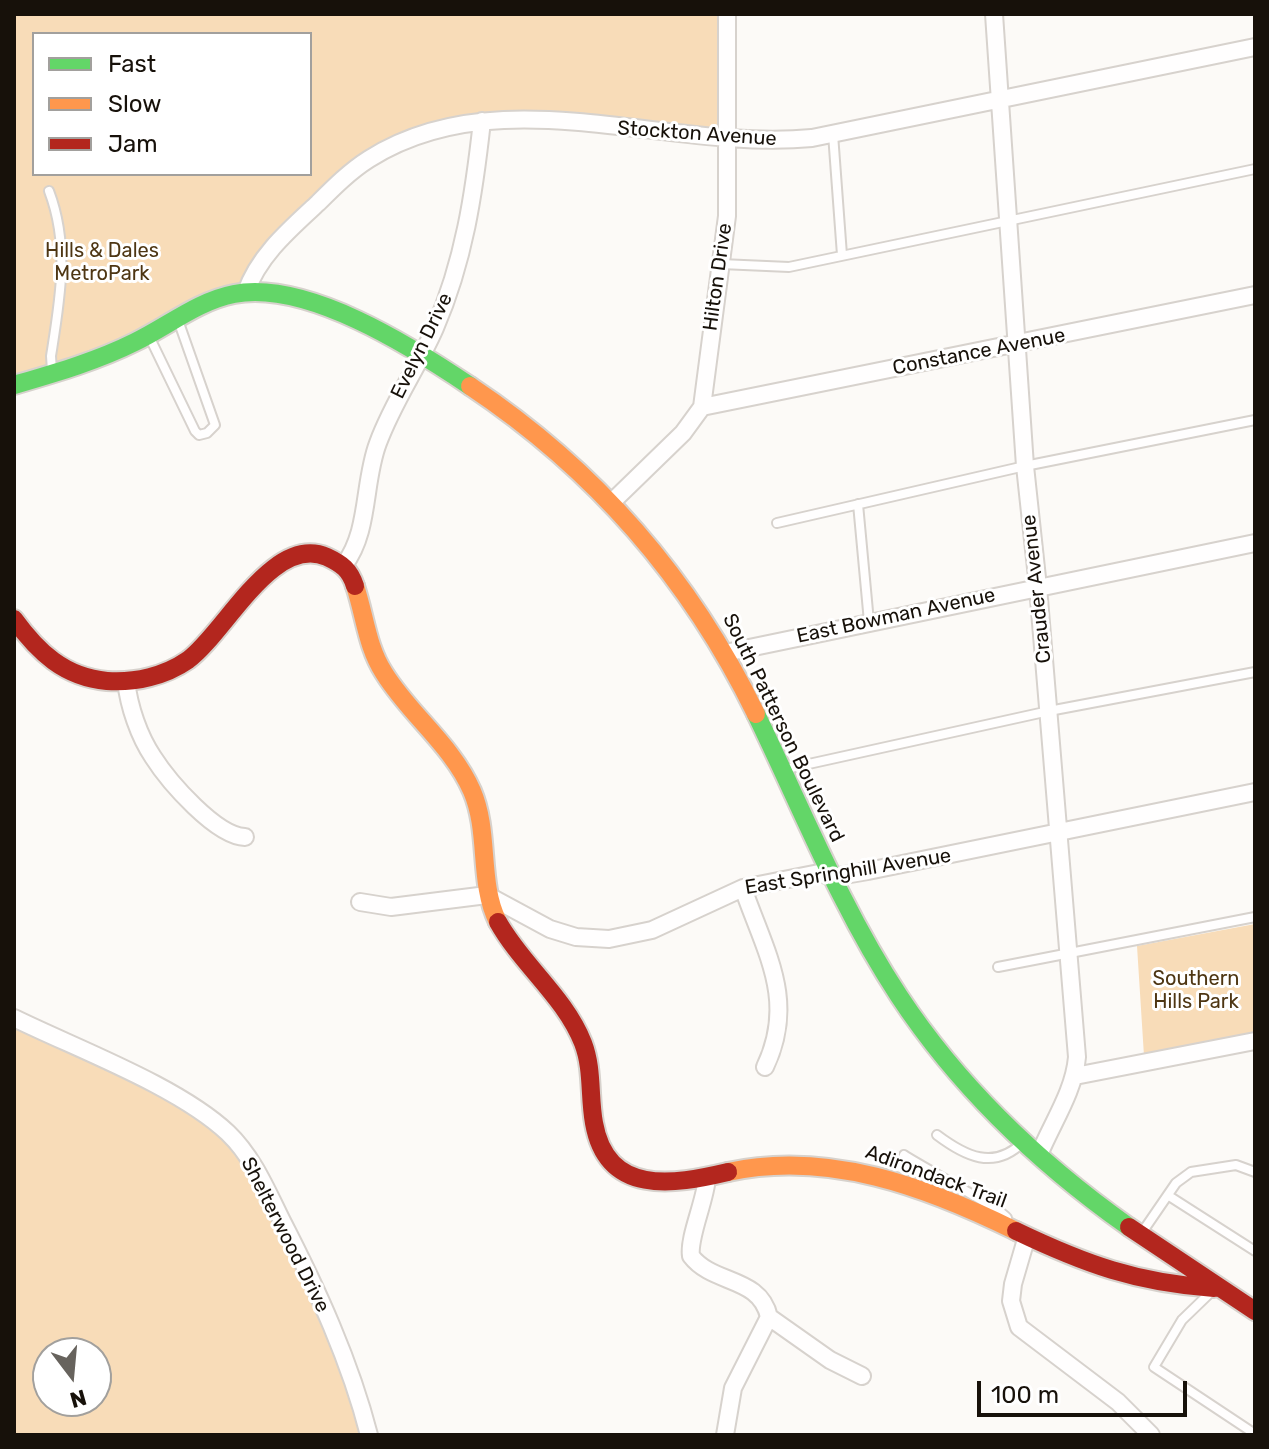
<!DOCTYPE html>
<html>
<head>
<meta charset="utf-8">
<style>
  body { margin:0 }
  #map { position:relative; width:1269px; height:1449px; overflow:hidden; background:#fcfaf7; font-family:Rubik,sans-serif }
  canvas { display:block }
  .frame { position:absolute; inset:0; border:16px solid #17110a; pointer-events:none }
  .legend { position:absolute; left:32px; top:32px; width:280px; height:144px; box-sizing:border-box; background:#fff; border:2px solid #a2a09d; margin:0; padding:10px 14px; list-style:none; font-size:24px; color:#17110a }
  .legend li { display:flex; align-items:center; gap:16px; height:40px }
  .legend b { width:40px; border:2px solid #a2a09d }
  .north { position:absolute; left:32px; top:1337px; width:80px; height:80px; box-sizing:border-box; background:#fff; border:2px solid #a2a09d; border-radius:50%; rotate:164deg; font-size:22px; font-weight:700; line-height:32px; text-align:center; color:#17110a }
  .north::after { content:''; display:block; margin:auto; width:28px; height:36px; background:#67635d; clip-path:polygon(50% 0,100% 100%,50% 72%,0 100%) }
  .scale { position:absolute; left:977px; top:1381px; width:210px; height:36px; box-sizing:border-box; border:4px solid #17110a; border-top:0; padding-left:10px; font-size:24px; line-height:28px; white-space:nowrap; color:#17110a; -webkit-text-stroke:6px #fff; paint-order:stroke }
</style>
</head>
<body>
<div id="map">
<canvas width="1269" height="1449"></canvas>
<div class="frame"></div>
<ul class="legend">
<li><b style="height:10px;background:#63d668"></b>Fast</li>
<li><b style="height:10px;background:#ff974d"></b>Slow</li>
<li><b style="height:10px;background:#b3261e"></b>Jam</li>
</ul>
<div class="north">N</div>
<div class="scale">100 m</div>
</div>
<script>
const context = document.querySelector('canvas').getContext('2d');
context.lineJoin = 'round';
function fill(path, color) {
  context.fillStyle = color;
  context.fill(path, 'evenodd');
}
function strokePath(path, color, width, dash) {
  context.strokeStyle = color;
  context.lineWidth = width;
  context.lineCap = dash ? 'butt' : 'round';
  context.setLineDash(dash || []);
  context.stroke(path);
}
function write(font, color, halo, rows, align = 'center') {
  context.font = font + ' Rubik,sans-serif';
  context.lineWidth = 6;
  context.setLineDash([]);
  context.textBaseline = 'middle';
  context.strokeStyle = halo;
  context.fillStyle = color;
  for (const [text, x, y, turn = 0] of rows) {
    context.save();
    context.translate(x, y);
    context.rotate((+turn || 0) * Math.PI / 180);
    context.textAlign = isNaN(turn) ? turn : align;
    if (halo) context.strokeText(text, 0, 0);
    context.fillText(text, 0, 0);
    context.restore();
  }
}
fill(new Path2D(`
  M 14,14 L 727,14 L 727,139 L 507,118 L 410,139 L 307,212 L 246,292 L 14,385 ZM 34,34 L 310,34 L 310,174 L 34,174 Z
  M 1255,924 L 1255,1033 L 1144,1056 L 1137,946 Z
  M 14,1018 L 114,1067 L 228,1133 L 266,1187 L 369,1435 L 14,1435 ZM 48,1353 L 96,1353 L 96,1401 L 48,1401 Z`), '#f8dcb8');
const lane = new Path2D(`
  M 833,134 L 842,255
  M 49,191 C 70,246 60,299 51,356 L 52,371
  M 721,264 L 789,267 L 1255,169
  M 149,336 L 195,431 L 199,435 L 207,433 L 215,425 L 178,320
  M 858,504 L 869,622
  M 777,523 L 1025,466 L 1255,420
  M 786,769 L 1049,711 L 1255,672
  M 998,967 L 1255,917
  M 937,1135 C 965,1156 994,1171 1023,1142
  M 904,1155 C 920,1166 1002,1209 1007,1218
  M 1169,1196 L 1255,1251
  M 1141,1234 L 1176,1183 L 1191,1172 L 1236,1165 L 1255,1172
  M 1212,1291 L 1182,1320 L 1154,1367 L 1255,1434`);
const street = new Path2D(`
  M 994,14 L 1025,466 L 1038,587 L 1077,1057 C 1074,1092 1052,1123 1039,1155
  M 246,292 C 259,255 290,229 318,203 C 334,187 350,171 369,159 C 500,76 667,152 812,138 L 1255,47
  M 702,407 L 1255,295
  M 612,502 L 683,433 L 702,407 L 727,216 L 727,14
  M 344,565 C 370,531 363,482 378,443 C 393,402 418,367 435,328 C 464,261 474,194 482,121
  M 725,653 L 1255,543
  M 126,681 C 129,707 139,736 153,757 C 169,782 216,836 245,837
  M 743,888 C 765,952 797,1000 765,1067
  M 360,902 L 391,907 L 487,895 L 550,929 L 576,937 L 609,939 L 652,930 L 743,888 L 819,873 L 833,877 L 868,871 L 1255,792
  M 14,1018 C 77,1049 178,1086 228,1133 C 253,1157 267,1191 282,1221 C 317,1289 350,1361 369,1435
  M 1075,1076 L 1255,1041
  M 707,1178 C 705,1202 688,1238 691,1256 C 713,1285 760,1276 769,1317 L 733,1388 L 725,1435
  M 1027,1236 L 1013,1284 L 1011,1301 L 1019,1327 L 1118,1402 L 1151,1435
  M 769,1317 L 830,1360 L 862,1376`);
const fast = new Path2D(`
  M 14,385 C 55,373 97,361 135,342 C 168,326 198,301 234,294 C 307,280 412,347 470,386
  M 756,714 C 802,809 841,908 899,996 C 959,1087 1040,1164 1129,1227`);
const slow = new Path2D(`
  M 470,386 C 596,470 690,578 756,714
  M 355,586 C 365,616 367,647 384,673 C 410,715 452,745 472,791 C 490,833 478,882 498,922
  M 728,1172 C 828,1150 927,1187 1016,1231`);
const jam = new Path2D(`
  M 14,619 C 38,652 64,677 107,681 C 135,683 165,676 188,660 C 225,633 273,533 327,557 C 342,564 350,570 355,586
  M 498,922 C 522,965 565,997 583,1043 C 593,1069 589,1096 594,1123 C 607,1196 673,1185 728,1172
  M 1129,1227 L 1255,1311
  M 1016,1231 C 1085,1264 1137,1283 1214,1288`);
strokePath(lane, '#d7d2cd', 12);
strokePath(street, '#d7d2cd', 20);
strokePath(fast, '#d7d2cd', 22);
strokePath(slow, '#d7d2cd', 22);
strokePath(jam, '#d7d2cd', 22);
strokePath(lane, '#fffefe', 8);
strokePath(street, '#fffefe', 16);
strokePath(fast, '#63d668', 18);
strokePath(slow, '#ff974d', 18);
strokePath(jam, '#b3261e', 18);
write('20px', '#17110a', '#fff', [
  ["Stockton Avenue",697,134,4],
  ["Hilton Drive",718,277,-82],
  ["Evelyn Drive",422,346,-64],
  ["Constance Avenue",979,352,-11],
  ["Crauder Avenue",1037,589,-96],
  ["East Bowman Avenue",896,616,-12],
  ["South Patterson Boulevard",783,728,64],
  ["East Springhill Avenue",848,872,-9],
  ["Adirondack Trail",936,1177,20],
  ["Shelterwood Drive",285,1235,63]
]);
write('20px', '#4e3613', '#fff', [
  ["Hills & Dales",102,251],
  ["MetroPark",102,274],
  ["Southern",1196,979],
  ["Hills Park",1196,1002]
]);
</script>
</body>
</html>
